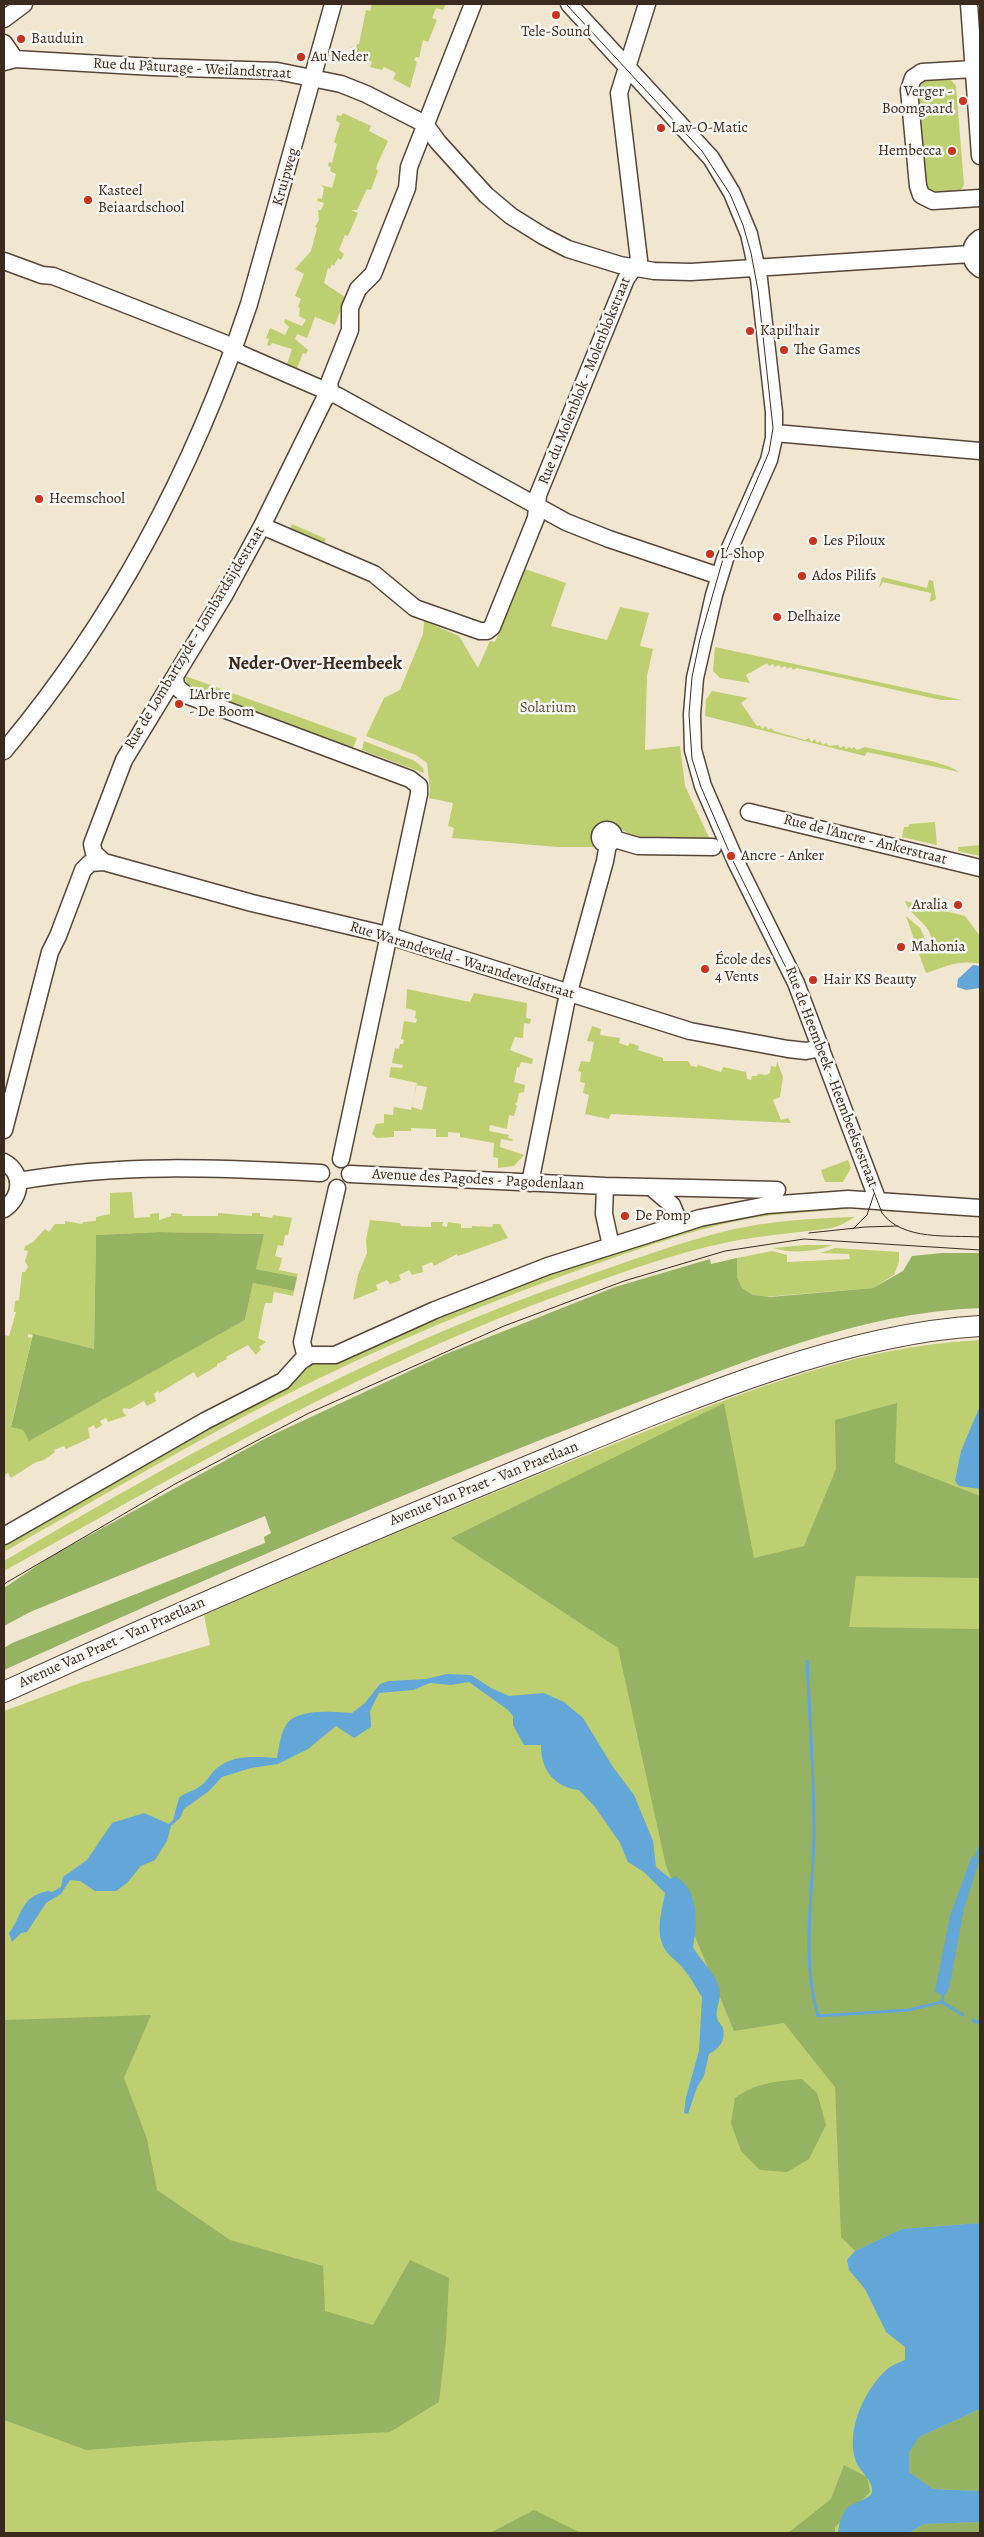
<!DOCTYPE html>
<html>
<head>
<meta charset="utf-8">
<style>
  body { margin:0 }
  #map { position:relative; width:984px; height:2537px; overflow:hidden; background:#f1e6cf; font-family:Alegreya,serif }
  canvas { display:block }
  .frame { position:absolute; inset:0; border:5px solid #3b2a1e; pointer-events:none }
</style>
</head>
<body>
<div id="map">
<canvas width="984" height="2537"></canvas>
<div class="frame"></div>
</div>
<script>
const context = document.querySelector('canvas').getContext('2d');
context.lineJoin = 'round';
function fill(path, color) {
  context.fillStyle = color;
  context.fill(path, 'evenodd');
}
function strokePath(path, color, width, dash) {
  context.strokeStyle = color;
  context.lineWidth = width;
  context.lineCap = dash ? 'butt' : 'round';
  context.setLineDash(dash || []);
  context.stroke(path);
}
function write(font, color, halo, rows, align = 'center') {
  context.font = font + ' Alegreya,serif';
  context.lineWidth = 5;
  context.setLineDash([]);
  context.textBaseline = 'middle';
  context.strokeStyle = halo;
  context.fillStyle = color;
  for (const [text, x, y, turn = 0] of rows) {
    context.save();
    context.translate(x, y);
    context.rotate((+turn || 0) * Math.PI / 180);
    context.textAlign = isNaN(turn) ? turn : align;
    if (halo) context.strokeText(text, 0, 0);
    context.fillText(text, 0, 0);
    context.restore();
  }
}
fill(new Path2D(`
  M 372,4 L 446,4 L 443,10 L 436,8 L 432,18 L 437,20 L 428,42 L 423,40 L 419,58 L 416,57 L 414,60 L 417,62 L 410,88 L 393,79 L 396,73 L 384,67 L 382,70 L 370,67 L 372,62 L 361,56 L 359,60 L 349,56 L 351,47 L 356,49 L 357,44 L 359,44 L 366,10 L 370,11 Z
  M 949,78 L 956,86 L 964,185 L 959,192 L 932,194 L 925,188 L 916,89 L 922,80 Z
  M 343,113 L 371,126 L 369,131 L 388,141 L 377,165 L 376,169 L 378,171 L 371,190 L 367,189 L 357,210 L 351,210 L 358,213 L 348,236 L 345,235 L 339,250 L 344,254 L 341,260 L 338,258 L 334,266 L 332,264 L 330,269 L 328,268 L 324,283 L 345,297 L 335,325 L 315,317 L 307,338 L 297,334 L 295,339 L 308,350 L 306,354 L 303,353 L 296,371 L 286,367 L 292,349 L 272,343 L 270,346 L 267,345 L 269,339 L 266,338 L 270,328 L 285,335 L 289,327 L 284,322 L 285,319 L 302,326 L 306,320 L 299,316 L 300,308 L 298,307 L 301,299 L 295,296 L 304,274 L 295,269 L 311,251 L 317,228 L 315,227 L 319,220 L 318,210 L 321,210 L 324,203 L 317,201 L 318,198 L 322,199 L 324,188 L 321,185 L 332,188 L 336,174 L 330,171 L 331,167 L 328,166 L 329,162 L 332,163 L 337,144 L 334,142 L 340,123 L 336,121 L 337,115 L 341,116 Z
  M 292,524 L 326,539 L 323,546 L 289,532 Z
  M 525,569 L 566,583 L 551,626 L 607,640 L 620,607 L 649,613 L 640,646 L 653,649 L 647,676 L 645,750 L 680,746 L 685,786 L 712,844 L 641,842 L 615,825 L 594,826 L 596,847 L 557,847 L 452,838 L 454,828 L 448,826 L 453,803 L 429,798 L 430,789 L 427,763 L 416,755 L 366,736 L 384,698 L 400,690 L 423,634 L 424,621 L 459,636 L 478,668 L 490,641 L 495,642 Z
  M 882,577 L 927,588 L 929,580 L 933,581 L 936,599 L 930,602 L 931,593 L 883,582 L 879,588 Z
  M 715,647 L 962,700 L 941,700 L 797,668 L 793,670 L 791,667 L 787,669 L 785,666 L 781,668 L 779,665 L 775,667 L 773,664 L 769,666 L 767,663 L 746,675 L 750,683 L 720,678 L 713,671 Z
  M 185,676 L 357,738 L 353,748 L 188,686 Z
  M 712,691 L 748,698 L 741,703 L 757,726 L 760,725 L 762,729 L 766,726 L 768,730 L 771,728 L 774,731 L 805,740 L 809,738 L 811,742 L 815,739 L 817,743 L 820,741 L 823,745 L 826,743 L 829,746 L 838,745 L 840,748 L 844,746 L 846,749 L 850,747 L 851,749 L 854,747 L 857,750 L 865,747 C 884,752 947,761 959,772 L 867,752 L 865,756 L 705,716 L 706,700 Z
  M 364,741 L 415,761 L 423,768 L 424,773 L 362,750 Z
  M 935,822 L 937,845 L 902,837 L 904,827 L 908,827 L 910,824 Z
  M 980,845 L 980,856 L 958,851 L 958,847 Z
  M 905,901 L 965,916 L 980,936 L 980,964 C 959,959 945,967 926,973 L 919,954 L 928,950 C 941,927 910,919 905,901 Z
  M 906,916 L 920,928 L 925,939 L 924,943 L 917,948 Z
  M 407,989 L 470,1002 L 474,993 L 527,1003 L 526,1018 L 531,1019 L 530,1024 L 524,1023 L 523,1038 L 515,1037 L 510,1050 L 533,1059 L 532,1064 L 521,1062 L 519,1068 L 517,1067 L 514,1082 L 525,1085 L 524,1092 L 519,1093 L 517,1102 L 515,1104 L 517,1106 L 514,1116 L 509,1115 L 507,1129 L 490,1125 L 489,1131 L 509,1135 L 508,1138 L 513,1139 L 512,1141 L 501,1139 L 500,1147 L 524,1155 L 514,1166 L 498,1168 L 498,1158 L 493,1157 L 494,1143 L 460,1137 L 460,1133 L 448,1132 L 448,1137 L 436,1137 L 436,1129 L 411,1128 L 411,1131 L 394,1131 L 394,1137 L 377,1138 L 372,1134 L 376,1124 L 384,1123 L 384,1114 L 393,1115 L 394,1107 L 411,1110 L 417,1083 L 389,1077 L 391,1067 L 402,1068 L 403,1065 L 392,1063 L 395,1048 L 399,1049 L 400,1044 L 403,1044 L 404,1040 L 401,1039 L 404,1021 L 416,1023 L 417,1019 L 415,1018 L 416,1011 L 406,1008 ZM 416,1085 L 427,1087 L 422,1110 L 412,1107 Z
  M 592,1026 L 601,1029 L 600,1035 L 620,1038 L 619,1043 L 628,1046 L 631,1040 L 630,1043 L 639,1046 L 638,1050 L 663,1058 L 663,1061 L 688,1061 L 691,1066 L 697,1067 L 698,1065 L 721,1072 L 723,1067 L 746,1072 L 747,1079 L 751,1080 L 752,1076 L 757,1076 L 758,1074 L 766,1075 L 770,1073 L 771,1066 L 776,1067 L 777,1061 L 783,1077 L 780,1097 L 773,1100 L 781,1120 L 788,1118 L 791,1123 L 611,1114 L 609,1119 L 585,1114 L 589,1095 L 583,1093 L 585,1083 L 580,1082 L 581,1072 L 578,1071 L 581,1061 L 590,1062 L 594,1042 L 587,1041 Z
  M 848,1160 L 851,1168 L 843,1182 L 825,1182 L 821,1170 Z
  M 132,1192 L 134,1218 L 150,1217 L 150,1214 L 159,1213 L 159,1220 L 171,1216 L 171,1213 L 182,1214 L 182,1216 L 218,1216 L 218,1213 L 252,1216 L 252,1213 L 260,1213 L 260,1216 L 272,1218 L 273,1215 L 292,1218 L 288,1235 L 285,1235 L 283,1246 L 278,1245 L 275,1256 L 282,1258 L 279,1270 L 298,1274 L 297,1277 L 256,1269 L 263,1234 L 159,1232 L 96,1235 L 94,1349 L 28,1334 L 28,1337 L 32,1338 L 11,1426 L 23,1430 L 29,1440 L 245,1320 L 253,1283 L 294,1291 L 293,1296 L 274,1292 L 272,1303 L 265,1303 L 258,1338 L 266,1342 L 259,1347 L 261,1349 L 256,1355 L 248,1345 L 226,1357 L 227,1359 L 217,1364 L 217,1366 L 197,1378 L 194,1372 L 159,1393 L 158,1391 L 154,1394 L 156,1401 L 147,1406 L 144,1401 L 130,1409 L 124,1408 L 122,1410 L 126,1416 L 108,1422 L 106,1418 L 100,1421 L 102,1425 L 96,1429 L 94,1425 L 88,1428 L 90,1438 L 66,1449 L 64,1446 L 54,1450 L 55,1452 L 44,1460 L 36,1462 L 11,1478 L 8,1473 L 4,1475 L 4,1335 L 9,1336 L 16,1312 L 14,1312 L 15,1301 L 19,1300 L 22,1272 L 25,1272 L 28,1267 L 25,1261 L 28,1251 L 24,1250 L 25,1246 L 33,1242 L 45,1229 L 49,1232 L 55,1224 L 65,1224 L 65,1221 L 82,1224 L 83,1222 L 96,1221 L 96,1217 L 110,1214 L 110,1193 Z
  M 848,1205 L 848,1209 C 814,1212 780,1213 747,1219 C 684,1231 622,1255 562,1276 C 452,1316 344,1363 241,1418 C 161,1461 83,1507 4,1552 L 4,1544 L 201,1432 L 305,1365 L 606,1253 L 745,1214 Z
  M 855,1217 L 841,1225 L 832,1228 C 798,1233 763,1235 729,1242 C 674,1253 620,1273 568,1292 C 367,1364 190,1468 4,1571 L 4,1561 C 187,1453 373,1350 575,1280 C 626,1262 677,1243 730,1230 C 770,1221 813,1218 855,1217 Z
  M 370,1220 L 400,1223 L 401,1226 L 431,1227 L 431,1222 L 443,1222 L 442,1226 L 447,1227 L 448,1222 L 461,1224 L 461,1228 L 472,1228 L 472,1226 L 492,1227 L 493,1224 L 500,1224 L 508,1238 L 458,1256 L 457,1254 L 434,1266 L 432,1262 L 422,1266 L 423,1272 L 412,1275 L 409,1270 L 399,1275 L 401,1280 L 390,1284 L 387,1280 L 376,1285 L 378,1290 L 353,1300 L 358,1275 L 367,1253 L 366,1240 Z
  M 805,1245 L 833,1245 C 814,1252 793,1254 773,1248 Z
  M 835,1248 L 899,1252 L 899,1262 L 894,1275 L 873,1288 L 764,1297 L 753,1295 L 742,1288 L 737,1277 L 737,1258 L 772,1251 L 787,1255 L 787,1262 L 850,1259 L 849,1254 L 820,1253 Z
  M 980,1340 L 980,2533 L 4,2533 L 4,1711 L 80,1683 L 210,1645 L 204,1615 C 335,1558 467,1503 599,1450 C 721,1401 848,1346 980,1340 Z`), '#becf71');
fill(new Path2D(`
  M 159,1232 L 264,1234 L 256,1269 L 297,1277 L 294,1291 L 253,1283 L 245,1320 L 29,1441 L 23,1430 L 11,1427 L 33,1334 L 94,1349 L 96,1235 Z
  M 942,1253 L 980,1253 L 980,1308 C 858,1312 740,1364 628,1406 C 417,1486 209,1577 4,1670 L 4,1648 L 12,1643 L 265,1543 L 264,1537 L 271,1533 L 265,1516 L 30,1612 L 4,1626 L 4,1588 L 50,1557 L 268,1437 L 446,1354 L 615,1287 L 710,1259 L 711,1264 L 737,1258 L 737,1277 L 742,1288 L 753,1295 L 770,1297 L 873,1288 L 903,1271 L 912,1256 Z
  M 724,1403 L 754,1558 L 804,1546 L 836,1469 L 835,1420 L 897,1403 L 895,1463 L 980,1496 L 980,1578 L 856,1576 L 849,1627 L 980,1629 L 980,2223 L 902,2229 L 855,2251 L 841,2237 L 835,2087 L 784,2023 L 734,2031 L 666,1866 L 618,1648 L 451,1538 Z
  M 151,2015 L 124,2078 L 147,2139 L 157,2190 L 230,2240 L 323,2266 L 325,2311 L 373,2325 L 410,2260 L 449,2278 L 446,2340 L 439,2402 L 390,2432 L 191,2442 L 86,2450 L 4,2420 L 4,2020 Z
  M 802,2079 L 817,2093 L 826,2125 L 809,2159 L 787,2172 L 760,2170 L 741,2151 L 731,2123 L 735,2098 C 755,2083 777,2081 802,2079 Z
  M 980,2409 L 980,2491 L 933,2489 L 909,2472 L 909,2453 L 919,2437 Z
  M 844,2465 L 867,2477 L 870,2492 L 835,2527 L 835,2533 L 788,2533 L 831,2499 Z
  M 534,2510 L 581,2533 L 490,2533 Z
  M 980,2522 L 980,2533 L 909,2533 L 924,2524 Z`), '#96b263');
fill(new Path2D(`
  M 973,965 L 980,966 L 980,988 L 966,990 L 957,987 L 958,979 Z
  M 980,1406 L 980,1489 L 959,1486 L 955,1481 L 961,1451 Z
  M 447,1674 L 471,1675 L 491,1688 L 509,1696 L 544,1693 L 564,1702 L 583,1718 L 613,1767 L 634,1795 L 653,1841 L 656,1867 L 671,1879 L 675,1876 C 699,1889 698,1925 693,1947 C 701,1962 720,1977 720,1994 C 720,2002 715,2011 717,2018 C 718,2022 722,2025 723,2028 C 726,2040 719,2049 709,2054 L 704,2076 L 697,2087 L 688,2114 L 684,2113 L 686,2097 L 699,2051 L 702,1997 C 696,1988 692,1979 685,1971 C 680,1963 671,1958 666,1951 C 654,1933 662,1912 665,1893 L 644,1872 L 628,1862 L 620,1843 L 595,1807 L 579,1790 C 554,1787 541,1770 541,1745 L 524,1745 L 513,1725 L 513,1716 L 508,1710 L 469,1682 L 451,1685 L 430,1683 L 413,1690 L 379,1693 L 370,1711 L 371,1727 L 354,1738 L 336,1726 L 308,1749 L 278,1764 L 251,1768 L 222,1777 L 209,1791 L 184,1809 L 180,1818 L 171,1826 L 167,1841 L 155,1860 L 141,1866 L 127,1883 L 116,1891 L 95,1891 L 80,1881 L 70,1880 L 61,1894 L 46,1903 L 27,1932 L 21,1933 L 12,1942 L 9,1933 C 24,1914 19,1897 48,1891 L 52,1892 L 61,1887 L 63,1877 L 87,1860 L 112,1823 L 144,1813 L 169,1824 L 173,1820 L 179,1798 C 185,1792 195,1791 202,1785 C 208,1780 211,1773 217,1768 C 235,1754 256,1757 277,1758 C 279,1748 280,1736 285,1727 C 294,1707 335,1712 352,1713 L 365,1703 L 380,1684 L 389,1681 L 426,1679 Z
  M 972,1856 L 978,1858 L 979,1861 L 964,1909 L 949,1988 L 946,1994 L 940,1995 L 935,1991 L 950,1916 Z
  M 980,2223 L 980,2409 L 919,2437 L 909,2453 L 909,2472 L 933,2489 L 980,2491 L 980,2522 L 924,2524 L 909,2533 L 838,2533 C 839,2525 841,2515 847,2508 C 852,2503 871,2499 872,2492 C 874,2482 860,2471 856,2462 C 845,2432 864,2391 885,2371 C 891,2365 898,2363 905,2360 L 905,2347 L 886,2332 L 865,2289 L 849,2270 L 847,2260 L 855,2251 L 902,2229 Z`), '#63a6d8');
strokePath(new Path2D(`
  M 807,1661 C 810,1719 814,1777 814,1835 C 813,1895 801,1957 818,2016 L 908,2010 L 942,2002
  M 975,1860 L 980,1847
  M 944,1990 L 942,2002 L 963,2015
  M 973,2020 L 980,2023`), '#63a6d8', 3);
const minor = new Path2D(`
  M 569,4 L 711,158 L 732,193 L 749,234 L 759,279 L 774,412 L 774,438 L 769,460 L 725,559 L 714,595 L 695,678 L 692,714 L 693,750 L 703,786 L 736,862 L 796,983 L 878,1201
  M 969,4 L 980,156
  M 4,19 L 24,4
  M 4,43 L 15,59
  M 4,62 L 15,59 L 154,67 L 277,71 L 341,84 L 366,94 L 425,124 L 438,142 L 486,195 L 511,216 L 543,236 L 568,249 L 620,265 L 654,271 L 691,272 L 971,254
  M 974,69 L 922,72 L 913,78 L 909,90 L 918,186 L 921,195 L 933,201 L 980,198
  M 980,238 C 968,246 968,261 980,269
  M 4,261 L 42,275 L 53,276 L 224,343 L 241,354 L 338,396 L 566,522 L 609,539 L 719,576
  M 331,394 L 329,383 L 350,330 L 350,308 L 358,289 L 373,274 L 407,188 L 409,167 L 473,4
  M 775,433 L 980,451
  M 262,526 L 374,574 L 415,608 L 480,631 L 487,631 L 492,627 L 536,518 L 538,495 L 626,279 L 639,260 L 619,93 L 647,4
  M 175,677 L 176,686 L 186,695 L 410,779 L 419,786 L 419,794 L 341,1159
  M 4,751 C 114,620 195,466 249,304 L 333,4
  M 749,812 L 980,868
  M600 837a7 7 0 1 1 14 0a7 7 0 1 1-14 0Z
  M 614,839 L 638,846 L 713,847
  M 104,862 L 94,853 L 92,844 L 124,760 L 225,594 L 262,526 L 325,398 L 331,394
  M 4,1130 L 50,952 L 58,936 L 83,870 L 90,863 L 104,862 L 252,903 L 383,934 L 690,1031 L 788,1049 L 806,1051 L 821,1048
  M 4,1162 C 24,1173 22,1197 4,1209
  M 350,1174 L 605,1186 L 777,1190
  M 18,1181 C 121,1163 217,1168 321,1173
  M 530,1183 L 566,1003 L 605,861 L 608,844
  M 605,1186 L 604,1214 L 611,1246
  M 652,1188 L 672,1205 L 680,1224
  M 306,1358 L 302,1342 L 337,1188
  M 4,1536 L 205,1421 L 283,1381 L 301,1361 L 310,1355 L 335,1355 L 435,1310 L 548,1266 L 700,1218 L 767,1205 L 848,1199 L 980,1208`);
const major = new Path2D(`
  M 4,1692 C 181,1611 360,1535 540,1461 C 673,1406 836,1334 980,1326`);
strokePath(minor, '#564639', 19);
strokePath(major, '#564639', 22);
strokePath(minor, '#fff', 16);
strokePath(major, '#fff', 20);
strokePath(new Path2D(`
  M 566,4 L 702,151 L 730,194 L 743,225 L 751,253 L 758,290 L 773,428 L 769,452 L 723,559 L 700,639 L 692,677 L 689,714 L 692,759 L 701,787 L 734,863 L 794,984 L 882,1213 C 903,1241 949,1235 980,1237
  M 853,1229 L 867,1215 L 874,1194
  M 809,1233 L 865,1227 L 898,1226
  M 4,1584 L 175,1484 L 309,1413 L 504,1326 L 624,1281 L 725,1251 L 804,1239 L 980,1250`), '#3b2a1e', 1);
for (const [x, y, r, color] of [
  [556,15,5,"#c8321e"],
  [21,39,5,"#c8321e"],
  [301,57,5,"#c8321e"],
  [963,101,5,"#c8321e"],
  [661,128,5,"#c8321e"],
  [952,151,5,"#c8321e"],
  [88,200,5,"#c8321e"],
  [750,331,5,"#c8321e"],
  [784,350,5,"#c8321e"],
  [39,499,5,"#c8321e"],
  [813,541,5,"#c8321e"],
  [710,554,5,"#c8321e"],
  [802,576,5,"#c8321e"],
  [777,617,5,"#c8321e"],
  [179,704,5,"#c8321e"],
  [731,856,5,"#c8321e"],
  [958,905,5,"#c8321e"],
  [901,947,5,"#c8321e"],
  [705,969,5,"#c8321e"],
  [813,980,5,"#c8321e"],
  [625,1216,5,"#c8321e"]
]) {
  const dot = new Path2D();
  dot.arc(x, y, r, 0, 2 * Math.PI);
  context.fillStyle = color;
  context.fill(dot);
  strokePath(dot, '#f6f6f2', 2);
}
write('15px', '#3b2a1e', '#f6f6f2', [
  ["Tele-Sound",556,32,"center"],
  ["Bauduin",31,39],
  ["Au Neder",311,57],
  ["Verger -",953,92,"right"],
  ["Boomgaard",953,109,"right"],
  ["Lav-O-Matic",671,128],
  ["Hembecca",942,151,"right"],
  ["Kasteel",98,191],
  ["Beiaardschool",98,208],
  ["Kapil'hair",760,331],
  ["The Games",794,350],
  ["Heemschool",49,499],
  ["Les Piloux",823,541],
  ["L-Shop",720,554],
  ["Ados Pilifs",812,576],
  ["Delhaize",787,617],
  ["L'Arbre",189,695],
  ["- De Boom",189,712],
  ["Ancre - Anker",741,856],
  ["Aralia",948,905,"right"],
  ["Mahonia",911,947],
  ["École des",715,960],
  ["4 Vents",715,977],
  ["Hair KS Beauty",823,980],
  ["De Pomp",635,1216]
], 'left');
write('15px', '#3b2a1e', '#f6f6f2', [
  ["Rue du Pâturage - Weilandstraat",192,69,3],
  ["Kruipweg",286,177,-74],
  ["Rue du Molenblok - Molenblokstraat",585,381,-68],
  ["Rue de Lombartzyde - Lombardsijdestraat",195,638,-59],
  ["Rue de l'Ancre - Ankerstraat",865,840,14],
  ["Rue Warandeveld - Warandeveldstraat",462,961,17],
  ["Rue de Heembeek - Heembeeksestraat",831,1077,69],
  ["Avenue des Pagodes - Pagodenlaan",478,1180,3],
  ["Avenue Van Praet - Van Praetlaan",484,1484,-22],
  ["Avenue Van Praet - Van Praetlaan",112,1643,-24]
]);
write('15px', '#5c5333', '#f6f6f2', [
  ["Solarium",548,708]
]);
write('bold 18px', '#3b2a1e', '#f6f6f2', [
  ["Neder-Over-Heembeek",315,665]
]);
</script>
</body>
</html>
